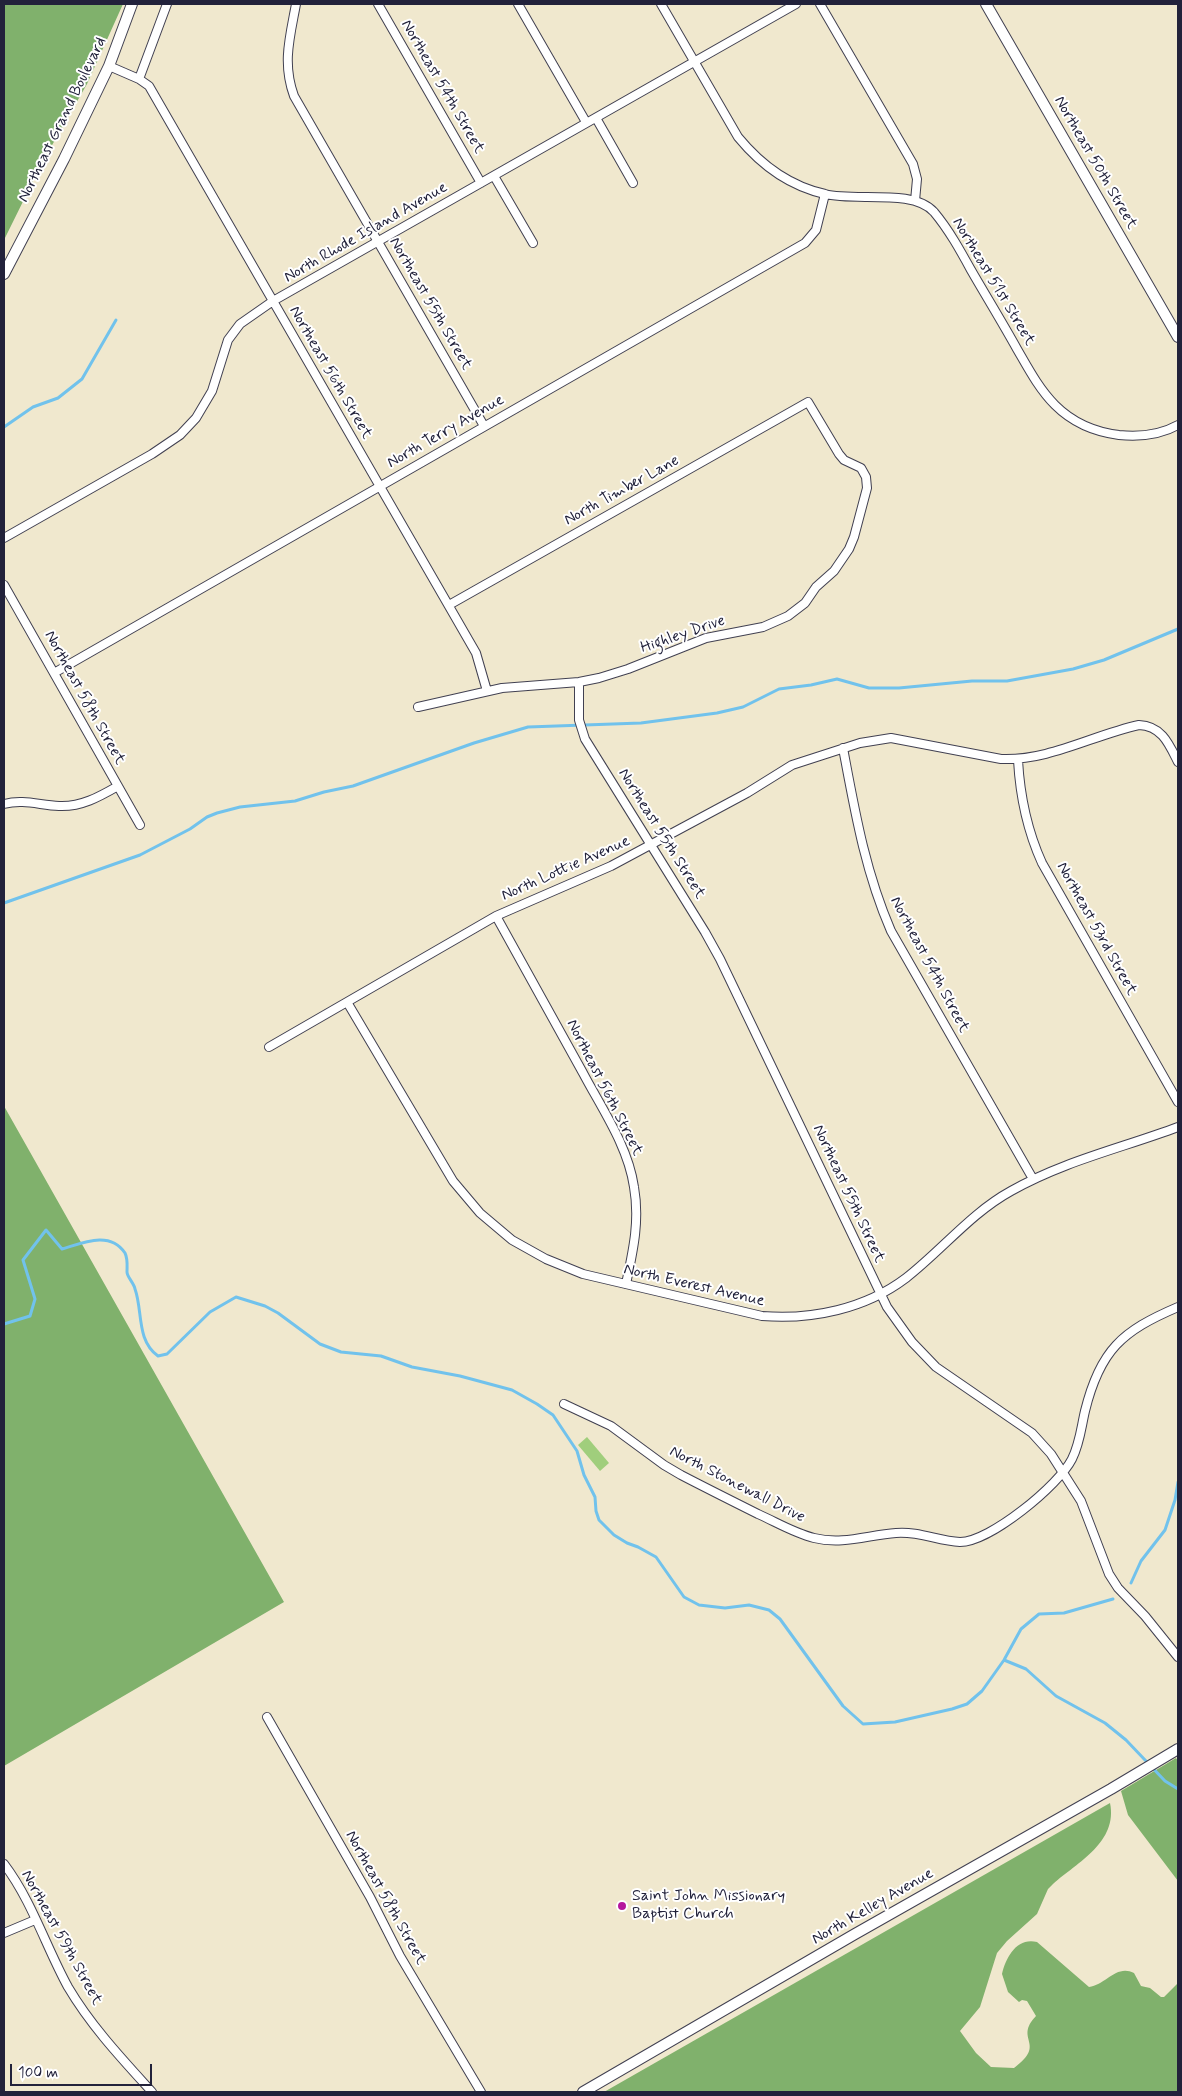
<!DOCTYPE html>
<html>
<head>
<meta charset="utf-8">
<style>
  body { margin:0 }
  #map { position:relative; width:1182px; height:2096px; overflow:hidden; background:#f0e8ce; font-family:Mynerve,sans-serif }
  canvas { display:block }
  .frame { position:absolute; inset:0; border:5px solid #22223b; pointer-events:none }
  .scale { position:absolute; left:10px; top:2064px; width:142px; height:22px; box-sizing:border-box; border:2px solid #22223b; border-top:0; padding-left:6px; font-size:15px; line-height:18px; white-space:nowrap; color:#22223b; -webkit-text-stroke:4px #fff; paint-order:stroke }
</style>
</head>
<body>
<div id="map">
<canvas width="1182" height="2096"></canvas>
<div class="frame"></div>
<div class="scale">100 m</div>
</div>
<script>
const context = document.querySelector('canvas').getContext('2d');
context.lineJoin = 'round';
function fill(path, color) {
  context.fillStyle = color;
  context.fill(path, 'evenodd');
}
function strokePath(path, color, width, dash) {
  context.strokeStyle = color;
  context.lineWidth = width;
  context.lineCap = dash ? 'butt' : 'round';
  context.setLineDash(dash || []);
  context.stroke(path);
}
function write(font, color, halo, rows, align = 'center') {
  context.font = font + ' Mynerve,sans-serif';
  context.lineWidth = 4;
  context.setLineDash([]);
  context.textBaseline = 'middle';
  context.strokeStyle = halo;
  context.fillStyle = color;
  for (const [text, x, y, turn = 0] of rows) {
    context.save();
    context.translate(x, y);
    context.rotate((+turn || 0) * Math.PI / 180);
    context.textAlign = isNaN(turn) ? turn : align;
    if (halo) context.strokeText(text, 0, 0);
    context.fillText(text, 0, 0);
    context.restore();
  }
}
fill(new Path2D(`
  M 587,1437 L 609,1463 L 600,1471 L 578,1445 Z`), '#a0ce7c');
fill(new Path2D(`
  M 4,4 L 123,4 L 87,84 L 43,161 L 4,240 Z
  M 4,1106 L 284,1602 L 4,1766 Z
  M 1176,1758 L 1178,1761 L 1178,1881 L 1128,1815 L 1121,1791 Z
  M 1110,1803 C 1118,1842 1078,1862 1053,1884 L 1048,1889 L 1037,1914 L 1007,1941 L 997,1953 L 980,2007 L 960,2031 L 976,2053 L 991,2067 L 1014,2068 C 1048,2043 1013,2040 1036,2016 L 1027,2001 L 1022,2000 L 1019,2002 L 1008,1992 L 1002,1974 C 1006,1957 1017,1937 1037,1942 L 1089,1987 C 1106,1985 1116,1964 1134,1973 L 1141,1986 L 1150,1988 L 1161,1997 L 1164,1997 L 1178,1983 L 1178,2092 L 604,2092 Z`), '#80b16c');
strokePath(new Path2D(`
  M 4,427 L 33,407 L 58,398 L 82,379 L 116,320
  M 4,903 L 140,855 L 190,829 L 207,817 L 217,813 L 240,807 L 295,801 L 324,792 L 353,786 L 474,743 L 528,727 L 641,723 L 717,713 L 743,707 L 779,689 L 811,685 L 837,679 L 869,688 L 899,688 L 972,681 L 1007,681 L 1073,669 L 1104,660 L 1178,629
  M 4,1324 L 30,1316 L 35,1299 L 23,1260 L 46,1230 L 62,1249 C 82,1243 110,1230 125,1253 C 128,1259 127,1266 127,1272 C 127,1277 134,1283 135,1289 C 143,1311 136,1340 158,1356 L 167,1354 L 210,1312 L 236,1297 L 265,1306 L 278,1313 L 320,1344 L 341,1352 L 381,1356 L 412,1367 L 460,1376 L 512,1390 L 537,1404 L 553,1415 L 577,1451 L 584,1475 L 595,1497 L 596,1511 L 599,1520 L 614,1535 L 627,1543 L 638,1547 L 656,1557 L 684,1597 L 699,1605 L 725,1608 L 749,1605 L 769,1610 L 780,1619 L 843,1706 L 863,1724 L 895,1722 L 952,1709 L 967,1704 L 982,1691 L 1004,1660 L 1021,1629 L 1039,1614 L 1064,1613 L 1113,1599
  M 1131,1583 L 1141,1561 L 1165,1530 L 1175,1500 L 1178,1482
  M 1004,1660 L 1026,1669 L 1056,1696 L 1105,1723 L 1126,1740 L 1165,1781 L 1178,1789`), '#71c2ec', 3);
const minor = new Path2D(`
  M 296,4 C 290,37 282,63 294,96 L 484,426
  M 378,4 L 481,183
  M 518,4 L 586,122
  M 661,4 L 738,137 C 761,165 789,186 825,194 C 855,202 913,188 934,212 C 949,230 960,250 971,270 C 986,296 1002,322 1017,349 C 1028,368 1039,389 1055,405 C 1073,423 1095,432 1119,435 C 1139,437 1160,435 1178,425
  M 820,4 L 913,164 L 917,179 L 915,201
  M 109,66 L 139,79 L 149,86 L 476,653 L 487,691
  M 139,79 L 167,4
  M 596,118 L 633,183
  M 494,176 L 533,243
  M 4,538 L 152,454 L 180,435 L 196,418 L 212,391 L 228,340 L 240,324 L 273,301 L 796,4
  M 4,585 L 140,825
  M 54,673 L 805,243 L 816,230 L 825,194
  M 579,682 L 579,720 L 585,739 L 705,932 L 720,959 L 887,1307 L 912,1342 L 936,1367 L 1032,1433 L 1051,1454 L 1081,1501 L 1109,1574 L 1118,1588 L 1145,1616 L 1178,1657
  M 418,707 L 502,688 L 579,682 L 599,678 L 628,669 L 706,638 L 763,627 L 788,616 L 805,603 L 816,587 L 834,571 L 849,549 L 854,537 L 867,488 L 866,477 L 861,468 L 844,460 L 839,454 L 808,402 L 449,605
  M 843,748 C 855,812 865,871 891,931 L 1033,1179
  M 1018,760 C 1020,796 1027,830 1042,863 L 1178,1102
  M 4,804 C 23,799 39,805 59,806 C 81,807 99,797 118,786
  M 496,916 C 525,969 554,1021 583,1073 C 602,1109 628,1146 634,1187 C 640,1221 633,1251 626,1284
  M 347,1002 L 453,1181 L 480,1213 L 512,1240 L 546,1259 L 583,1274 L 762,1316 C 812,1320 865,1309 906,1278 C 942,1250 971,1213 1011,1191 C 1064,1161 1122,1148 1178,1127
  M 269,1047 L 496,916 L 611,866 L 747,793 L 792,765 L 860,743 L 891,738 L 1001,759 C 1049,761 1093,735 1139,725 C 1162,726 1169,744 1178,762
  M 564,1404 L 611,1426 L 664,1465 L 681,1475 C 706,1488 732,1501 758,1514 C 776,1522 794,1533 814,1538 C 843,1545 868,1535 896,1533 C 919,1531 938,1541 960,1542 C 990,1542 1059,1485 1072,1459 C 1080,1443 1081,1428 1085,1411 C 1100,1350 1122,1331 1178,1307
  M 267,1717 L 370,1897 L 400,1956 L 481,2092
  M 4,1864 C 32,1901 46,1947 68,1987 C 91,2026 122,2059 152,2092
  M 4,1933 L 35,1920`);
const tertiary = new Path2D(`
  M 986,4 L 1178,337
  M 4,274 L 64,159 L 109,66 L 132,4
  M 583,2092 L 855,1934 L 1111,1789 L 1178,1749`);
strokePath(minor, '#414051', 10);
strokePath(tertiary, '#414051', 12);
strokePath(minor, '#fff', 8);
strokePath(tertiary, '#fff', 10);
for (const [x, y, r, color] of [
  [622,1906,5,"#b5179e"]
]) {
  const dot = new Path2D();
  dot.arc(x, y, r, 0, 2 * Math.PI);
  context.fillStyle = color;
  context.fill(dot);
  strokePath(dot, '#fff', 2);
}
write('16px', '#22223b', '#fff', [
  ["Northeast 54th Street",442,87,60],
  ["Northeast Grand Boulevard",63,120,-64],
  ["Northeast 50th Street",1095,163,60],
  ["North Rhode Island Avenue",366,233,-30],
  ["Northeast 51st Street",993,282,59],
  ["Northeast 55th Street",430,304,60],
  ["Northeast 56th Street",330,373,60],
  ["North Terry Avenue",446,432,-30],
  ["North Timber Lane",622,491,-29],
  ["Highley Drive",683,635,-19],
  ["Northeast 58th Street",84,698,61],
  ["Northeast 55th Street",661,834,58],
  ["North Lottie Avenue",566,869,-24],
  ["Northeast 53rd Street",1096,929,61],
  ["Northeast 54th Street",929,965,62],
  ["Northeast 56th Street",604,1088,63],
  ["Northeast 55th Street",848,1194,65],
  ["North Everest Avenue",694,1286,13],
  ["North Stonewall Drive",737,1485,27],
  ["Northeast 58th Street",385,1898,61],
  ["North Kelley Avenue",873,1907,-30],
  ["Northeast 59th Street",61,1938,61]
]);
write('16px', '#22223b', '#fff', [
  ["Saint John Missionary",632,1897],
  ["Baptist Church",632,1915]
], 'left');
</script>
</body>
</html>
